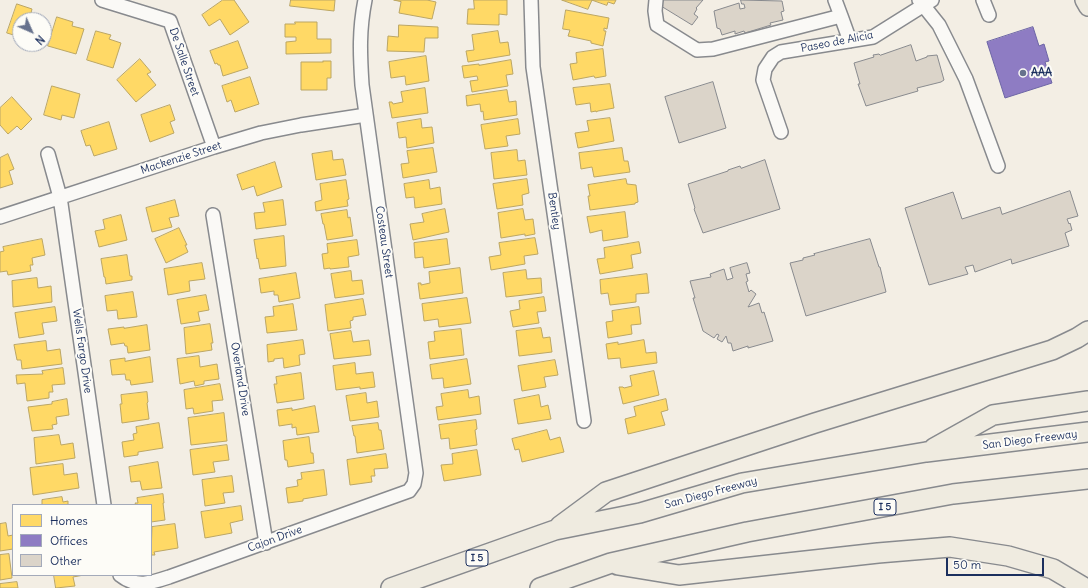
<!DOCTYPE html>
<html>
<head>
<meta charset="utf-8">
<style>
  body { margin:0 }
  #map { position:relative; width:1088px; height:588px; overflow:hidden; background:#f3eee4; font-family:Delius,sans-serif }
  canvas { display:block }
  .legend { position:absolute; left:12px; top:504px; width:140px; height:72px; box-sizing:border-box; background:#fdfcf7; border:1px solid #a3aaba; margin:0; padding:5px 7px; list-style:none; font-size:12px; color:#1b2f5e }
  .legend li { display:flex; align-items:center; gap:8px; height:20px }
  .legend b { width:20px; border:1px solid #a3aaba }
  .north { position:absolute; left:12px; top:12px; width:40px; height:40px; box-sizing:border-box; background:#fdfcf7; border:1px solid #a3aaba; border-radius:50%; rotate:135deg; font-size:11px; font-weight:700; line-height:16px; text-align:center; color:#1b2f5e }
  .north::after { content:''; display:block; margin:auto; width:14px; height:18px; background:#67728d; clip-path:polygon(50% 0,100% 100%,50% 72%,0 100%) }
  .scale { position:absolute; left:946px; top:558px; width:98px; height:18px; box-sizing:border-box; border:2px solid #1b2f5e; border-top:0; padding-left:5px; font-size:12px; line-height:14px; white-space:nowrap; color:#1b2f5e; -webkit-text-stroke:3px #fdfcf7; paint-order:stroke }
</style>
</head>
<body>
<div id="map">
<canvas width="1088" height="588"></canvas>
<ul class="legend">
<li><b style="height:11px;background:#ffd966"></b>Homes</li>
<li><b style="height:11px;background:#8e7cc3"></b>Offices</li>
<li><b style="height:11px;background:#dbd4c9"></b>Other</li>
</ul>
<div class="north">N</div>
<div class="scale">50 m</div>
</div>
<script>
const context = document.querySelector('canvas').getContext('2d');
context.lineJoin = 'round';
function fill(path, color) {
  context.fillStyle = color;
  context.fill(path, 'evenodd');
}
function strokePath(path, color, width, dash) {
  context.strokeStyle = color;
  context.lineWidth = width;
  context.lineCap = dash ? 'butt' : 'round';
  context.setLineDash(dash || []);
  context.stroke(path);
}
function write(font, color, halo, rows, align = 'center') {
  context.font = font + ' Delius,sans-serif';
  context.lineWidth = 4;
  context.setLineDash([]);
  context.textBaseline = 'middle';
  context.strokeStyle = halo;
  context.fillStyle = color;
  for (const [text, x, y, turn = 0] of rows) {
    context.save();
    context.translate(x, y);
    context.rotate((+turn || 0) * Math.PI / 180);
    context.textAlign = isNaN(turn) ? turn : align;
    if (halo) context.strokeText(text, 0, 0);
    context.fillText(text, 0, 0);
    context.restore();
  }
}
const homes = new Path2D(`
  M 223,0 L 234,0 L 249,22 L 230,35 L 220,19 L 209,26 L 202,15 Z
  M 291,0 L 335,0 L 334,11 L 290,6 Z
  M 394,0 L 427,0 L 436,2 L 432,19 L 399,13 L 401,2 Z
  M 474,0 L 507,0 L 507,15 L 499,14 L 499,25 L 467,24 L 468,9 L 474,9 Z
  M 562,0 L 592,0 L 588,9 Z
  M 592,0 L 616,0 L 614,4 L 608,2 L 607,5 Z
  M 17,4 L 32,9 L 31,13 L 42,17 L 42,20 L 20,20 L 20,37 L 7,33 Z
  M 566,10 L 609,18 L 607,29 L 604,28 L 604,31 L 606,31 L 603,46 L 591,43 L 591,41 L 568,36 L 570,30 L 563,29 Z
  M 57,17 L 73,22 L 72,26 L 84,29 L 76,54 L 48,46 Z
  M 295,22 L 317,22 L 317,39 L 331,39 L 331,53 L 286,54 L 286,42 L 296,41 L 296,37 L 285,37 L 285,24 L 295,24 Z
  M 399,25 L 438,27 L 438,38 L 425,38 L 424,52 L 387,51 L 388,36 L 398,37 Z
  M 96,31 L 111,35 L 109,39 L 121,43 L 113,68 L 87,60 Z
  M 498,31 L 500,43 L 508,42 L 510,55 L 468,62 L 466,51 L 474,50 L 472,35 Z
  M 238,41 L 248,68 L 223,76 L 220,65 L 218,65 L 217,63 L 215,64 L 210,51 Z
  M 603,49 L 606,76 L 595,78 L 594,76 L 573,80 L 570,64 L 577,63 L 576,53 Z
  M 426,56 L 429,81 L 406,85 L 405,76 L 391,78 L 389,62 Z
  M 140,59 L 151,72 L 147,74 L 156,85 L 136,102 L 117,80 Z
  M 511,60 L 513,74 L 506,75 L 508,86 L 472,92 L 470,81 L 478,80 L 477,76 L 464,78 L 462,66 L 479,64 L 479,65 Z
  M 323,61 L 331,61 L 331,78 L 327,78 L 327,90 L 301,90 L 301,62 L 323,62 Z
  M 250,77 L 259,104 L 235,112 L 231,100 L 227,102 L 222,86 Z
  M 610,84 L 614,108 L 598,111 L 596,112 L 596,111 L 591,112 L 590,103 L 576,105 L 573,88 Z
  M 52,86 L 80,94 L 74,118 L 62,115 L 61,120 L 44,115 Z
  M 425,88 L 428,113 L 392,118 L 389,102 L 392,102 L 393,104 L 403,102 L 401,92 Z
  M 507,90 L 509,102 L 516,101 L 517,115 L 484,120 L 483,111 L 481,112 L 480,104 L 467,106 L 466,96 Z
  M 12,97 L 32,119 L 21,130 L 17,126 L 8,134 L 0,125 L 0,108 Z
  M 170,105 L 175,120 L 170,122 L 174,133 L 150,142 L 141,115 Z
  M 610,118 L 614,141 L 578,148 L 575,133 L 589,131 L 587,121 Z
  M 421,119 L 422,128 L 432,127 L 434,143 L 407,148 L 406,137 L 399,138 L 397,123 Z
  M 518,119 L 520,134 L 506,136 L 508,146 L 485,149 L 481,125 Z
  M 109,122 L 117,149 L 94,156 L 90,145 L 86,146 L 81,131 Z
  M 433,148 L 437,172 L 403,178 L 401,164 L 409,163 L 407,151 Z
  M 622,148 L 624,161 L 628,161 L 630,172 L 594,177 L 592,167 L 581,169 L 579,153 Z
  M 517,150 L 518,161 L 525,160 L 527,175 L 494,179 L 491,153 Z
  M 332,151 L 333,160 L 343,159 L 346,175 L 316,180 L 312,154 Z
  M 8,154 L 14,169 L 9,171 L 13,184 L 0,188 L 0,158 Z
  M 275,162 L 282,187 L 257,196 L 254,186 L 242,190 L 237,175 Z
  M 527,179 L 529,193 L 522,195 L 523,205 L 497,209 L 493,184 Z
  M 626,179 L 627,184 L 636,185 L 638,202 L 635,203 L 635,204 L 590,210 L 588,196 L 590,196 L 588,185 Z
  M 346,180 L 349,199 L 347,200 L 348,206 L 316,211 L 315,202 L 322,200 L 320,184 Z
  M 429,180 L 430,189 L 440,187 L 442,204 L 415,208 L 414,197 L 406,198 L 404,184 Z
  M 175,200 L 179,216 L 169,218 L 172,227 L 152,232 L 146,208 Z
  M 283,200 L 286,225 L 256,229 L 254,213 L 265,212 L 263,203 Z
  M 445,209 L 449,232 L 413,240 L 410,224 L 424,222 L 422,214 Z
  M 523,209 L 525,220 L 533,219 L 535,234 L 525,236 L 525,234 L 501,238 L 498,213 Z
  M 347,210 L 348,218 L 350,217 L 353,236 L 327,240 L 324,224 L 323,224 L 321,214 Z
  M 625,212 L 628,237 L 603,241 L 602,230 L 590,233 L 587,217 Z
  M 121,215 L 127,240 L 99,247 L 95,231 L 105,229 L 103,220 Z
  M 179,228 L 187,245 L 185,245 L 188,252 L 166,263 L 155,239 Z
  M 284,236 L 286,266 L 260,269 L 258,258 L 257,259 L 254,240 Z
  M 535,238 L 538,254 L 524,256 L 525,264 L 491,270 L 489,257 L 501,255 L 499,243 Z
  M 42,239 L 45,255 L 32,258 L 33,265 L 30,265 L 31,271 L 8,275 L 7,271 L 0,272 L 0,252 L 4,251 L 3,247 Z
  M 447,239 L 450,264 L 424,268 L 423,257 L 415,258 L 414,243 Z
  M 357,240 L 359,255 L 348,257 L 349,267 L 330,269 L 330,268 L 324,269 L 322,254 L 328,253 L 327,244 Z
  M 639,242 L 641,253 L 631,255 L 633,268 L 600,274 L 597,259 L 605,258 L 604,248 Z
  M 127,255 L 130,276 L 132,276 L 132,280 L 106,284 L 105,277 L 104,277 L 101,259 Z
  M 202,263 L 205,279 L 189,281 L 190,291 L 168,295 L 164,269 Z
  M 460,268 L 463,293 L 420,299 L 418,283 L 421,283 L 421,285 L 430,283 L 429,272 Z
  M 526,270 L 527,279 L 541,278 L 542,293 L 506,297 L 503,273 Z
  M 351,271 L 352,281 L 362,280 L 364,294 L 335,298 L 331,274 Z
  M 296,273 L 300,298 L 279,302 L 278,295 L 274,295 L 274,291 L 261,293 L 259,279 Z
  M 647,274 L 649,293 L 636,294 L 636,302 L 610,305 L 608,293 L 601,294 L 600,280 Z
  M 37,278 L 38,288 L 51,286 L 52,302 L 13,307 L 12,281 Z
  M 133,292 L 137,317 L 118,319 L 117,310 L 107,311 L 105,296 Z
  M 206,295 L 209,310 L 198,312 L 200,321 L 181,324 L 177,300 Z
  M 544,297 L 546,311 L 537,312 L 539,323 L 513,327 L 510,311 L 520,309 L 519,301 Z
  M 467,298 L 471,323 L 439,327 L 438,319 L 424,321 L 422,304 Z
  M 363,299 L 366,315 L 353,317 L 353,320 L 350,321 L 351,328 L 328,331 L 325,305 Z
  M 293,304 L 297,330 L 267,333 L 265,317 L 274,316 L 273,307 Z
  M 55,307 L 57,321 L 42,323 L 44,334 L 19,338 L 15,313 Z
  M 639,307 L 641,324 L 631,325 L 632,334 L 608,338 L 606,322 L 613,321 L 612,311 Z
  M 210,324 L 213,343 L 211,343 L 212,350 L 186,354 L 184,328 Z
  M 147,325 L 150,350 L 128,353 L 127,346 L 125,346 L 124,343 L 111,345 L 108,329 L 124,327 L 124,328 Z
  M 541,328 L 543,338 L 550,337 L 552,352 L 519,356 L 516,331 Z
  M 461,329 L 464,355 L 430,359 L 428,342 L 435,341 L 434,332 Z
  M 351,331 L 353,342 L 369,340 L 371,355 L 334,359 L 330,334 Z
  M 303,340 L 305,354 L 299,355 L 300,365 L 284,368 L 283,358 L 274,359 L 274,361 L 268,362 L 267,345 Z
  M 644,340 L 646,353 L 656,352 L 657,363 L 621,368 L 620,358 L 608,359 L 606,344 L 618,342 L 618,344 Z
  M 46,341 L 47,351 L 60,349 L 62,364 L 22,369 L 21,360 L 17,360 L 14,345 Z
  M 199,356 L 200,367 L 217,364 L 219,379 L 204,381 L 204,384 L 195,386 L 194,381 L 180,384 L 177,359 Z
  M 150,357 L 153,382 L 131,385 L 130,380 L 126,380 L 125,374 L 112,375 L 110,360 L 125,358 L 125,361 Z
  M 467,359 L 471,384 L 444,388 L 443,378 L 432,379 L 430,365 Z
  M 555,360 L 558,375 L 544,377 L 546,387 L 522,391 L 518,366 Z
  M 355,363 L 356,374 L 373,372 L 375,387 L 360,389 L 360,387 L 336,390 L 333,366 Z
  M 63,368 L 65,384 L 52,385 L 53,392 L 49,392 L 49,398 L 27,401 L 25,383 L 17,384 L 16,375 L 43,374 L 42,371 Z
  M 654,371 L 659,395 L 623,404 L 619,387 L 623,387 L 624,388 L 632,386 L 630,376 Z
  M 301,373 L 304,399 L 277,403 L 274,384 L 277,384 L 276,377 Z
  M 220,384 L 223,400 L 212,401 L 213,411 L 194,414 L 193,408 L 186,409 L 184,390 Z
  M 468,390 L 469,398 L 479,396 L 481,414 L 438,420 L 436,407 L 443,406 L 441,394 Z
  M 147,392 L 148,402 L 147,403 L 149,419 L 122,423 L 120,404 L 122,404 L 121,395 Z
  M 366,393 L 367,403 L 377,401 L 379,417 L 350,421 L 346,396 Z
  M 539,395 L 541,407 L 548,405 L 551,419 L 518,424 L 514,400 Z
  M 67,399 L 69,415 L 56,417 L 57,424 L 52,425 L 53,429 L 32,431 L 28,407 L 52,404 L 52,402 Z
  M 666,399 L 668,410 L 661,412 L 665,425 L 628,434 L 625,419 L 636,416 L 634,407 Z
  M 315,406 L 319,432 L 297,435 L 296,427 L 292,428 L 292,424 L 279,426 L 277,410 L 292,408 L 292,410 Z
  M 224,413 L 227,441 L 191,445 L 188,418 Z
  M 476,420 L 477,429 L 475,430 L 477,445 L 450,449 L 449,438 L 441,439 L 439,425 Z
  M 159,423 L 163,448 L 138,452 L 138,455 L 124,457 L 122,442 L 134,440 L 133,434 L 137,433 L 136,427 Z
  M 378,423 L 379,430 L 381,430 L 384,449 L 357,453 L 355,436 L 354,436 L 352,426 Z
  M 547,430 L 550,440 L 560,437 L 564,452 L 522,462 L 519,449 L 515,450 L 512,439 Z
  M 59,435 L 61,445 L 73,443 L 75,458 L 36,464 L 34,438 Z
  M 309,437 L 311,453 L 313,453 L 314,463 L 288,467 L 287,460 L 285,460 L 283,441 Z
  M 227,445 L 229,460 L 213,462 L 215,472 L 193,475 L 190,450 Z
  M 477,450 L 481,475 L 444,481 L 441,465 L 453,464 L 452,454 Z
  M 386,454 L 388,468 L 374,469 L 375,476 L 371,476 L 372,482 L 350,485 L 347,460 Z
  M 158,462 L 162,488 L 142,490 L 140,481 L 131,482 L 129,467 Z
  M 63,464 L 64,475 L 77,473 L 79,488 L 33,495 L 30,468 Z
  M 324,470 L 327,495 L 303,499 L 303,501 L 288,503 L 286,488 L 298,486 L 297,480 L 302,479 L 301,473 Z
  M 232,476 L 234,492 L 223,493 L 225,503 L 205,506 L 202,480 Z
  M 163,494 L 164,503 L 163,503 L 165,520 L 151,522 L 151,505 L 136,505 L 135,503 L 138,503 L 137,498 Z
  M 62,497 L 63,502 L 68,501 L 68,505 L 42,505 L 42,500 Z
  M 241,506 L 243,520 L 230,523 L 232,533 L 205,538 L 201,512 Z
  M 6,523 L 8,536 L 13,535 L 13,549 L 0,551 L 0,524 Z
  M 175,524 L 178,548 L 154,552 L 155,555 L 151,555 L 152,527 Z
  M 9,554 L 12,578 L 0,580 L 0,555 Z
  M 54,575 L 84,575 L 73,577 L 75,586 L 56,588 Z
  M 17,582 L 18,588 L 0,588 L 0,584 Z`);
fill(homes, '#ffd966');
strokePath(homes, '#bba664', 1);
const offices = new Path2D(`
  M 1033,27 L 1039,46 L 1044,44 L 1049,61 L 1045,62 L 1052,83 L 1005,98 L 987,42 Z`);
fill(offices, '#8e7cc3');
strokePath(offices, '#6c65a5', 1);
const building = new Path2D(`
  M 664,0 L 703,0 L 696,8 L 697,9 L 694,14 L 698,17 L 692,25 L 661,6 Z
  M 741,0 L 782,1 L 784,11 L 781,12 L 783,20 L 770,23 L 771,25 L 745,33 L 744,31 L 735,34 L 735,31 L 722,35 L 720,29 L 717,28 L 714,11 L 739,3 L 740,9 L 745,8 L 744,4 L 742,4 Z
  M 911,45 L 916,61 L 927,57 L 927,56 L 937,55 L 944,80 L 941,82 L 917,88 L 918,91 L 866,106 L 858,84 L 860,84 L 854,63 L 874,57 L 873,55 L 879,54 L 880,55 Z
  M 713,82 L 726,128 L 679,143 L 665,97 Z
  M 765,160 L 780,209 L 703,233 L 694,209 L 695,208 L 688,184 L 728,171 L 728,170 L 740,166 L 741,168 Z
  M 1070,191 L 1078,216 L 1067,219 L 1069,224 L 1070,223 L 1072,230 L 1065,233 L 1069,246 L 1012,264 L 1011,259 L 975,272 L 973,265 L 965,267 L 968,274 L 929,285 L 905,208 L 953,192 L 962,219 L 1000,207 L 1002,214 Z
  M 870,239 L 879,267 L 880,267 L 886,292 L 806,316 L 790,263 L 803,260 L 803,258 L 815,255 L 814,254 Z
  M 747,263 L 750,273 L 746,274 L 748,281 L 746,282 L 749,292 L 751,290 L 756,294 L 748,307 L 759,303 L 762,313 L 764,312 L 773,341 L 748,348 L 748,346 L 733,351 L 731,343 L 728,343 L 726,336 L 722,342 L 717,339 L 719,335 L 717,334 L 714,338 L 703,331 L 693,298 L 695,298 L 690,281 L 711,277 L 710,274 L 724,269 L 727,280 L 733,278 L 730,268 Z`);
fill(building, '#dbd4c9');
strokePath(building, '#888a8e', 1);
const minor = new Path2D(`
  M 102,0 L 170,21 L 214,147
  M 531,0 L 533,67 L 584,421
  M 656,0 L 655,11 L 657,25 L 697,50 L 713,49 L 841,16 L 835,0
  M 919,0 L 939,25 L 966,79 L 998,166
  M 983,0 L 989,15
  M 841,16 L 850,41
  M 781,132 L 763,80 L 765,69 L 773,57 L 781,52 L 873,37 L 932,0
  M 48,154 L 60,197 L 104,505
  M 213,215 L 266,543
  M 0,217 L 214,147 L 261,133 L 301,125 L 366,115
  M 120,575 C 136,588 151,583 169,577 L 409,491 L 414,484 L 416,473 L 362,85 C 360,54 359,30 365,0`);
const major = new Path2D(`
  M 1084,0 L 1088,7`);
const highway = new Path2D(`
  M 934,448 L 993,415 L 1088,401
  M 560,526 L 606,492 L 815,423 L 1052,350 L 1077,338 L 1088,331
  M 618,565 L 679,575 L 878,553 L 950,547 L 1008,556 L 1053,569 L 1085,588
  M 391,588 L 555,530 L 640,513 L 742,483 L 926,452 L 1088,432
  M 540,588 L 611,563 L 747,532 L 953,494 L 1088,479`);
strokePath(minor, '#888a8e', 16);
strokePath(major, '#888a8e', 20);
strokePath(highway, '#888a8e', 22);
strokePath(minor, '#faf9f6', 13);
strokePath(major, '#efebe0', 17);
strokePath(highway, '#efebe0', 19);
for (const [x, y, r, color] of [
  [1023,73,4,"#67728d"]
]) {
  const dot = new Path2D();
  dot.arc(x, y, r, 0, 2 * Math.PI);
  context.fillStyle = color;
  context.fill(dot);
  strokePath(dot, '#fdfcf7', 1.5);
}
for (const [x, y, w] of [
  [885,507,22],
  [477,558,22]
]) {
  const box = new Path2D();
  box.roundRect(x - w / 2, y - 8, w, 16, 3);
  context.fillStyle = '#fdfcf7';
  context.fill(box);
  strokePath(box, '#1b2f5e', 1);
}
write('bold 10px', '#1b2f5e', null, [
  ["I 5",885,507],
  ["I 5",477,558]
]);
write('11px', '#1b2f5e', '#fdfcf7', [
  ["Paseo de Alicia",837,42,-11],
  ["De Salle Street",184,62,71],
  ["Mackenzie Street",181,158,-18],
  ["Bentley",554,211,82],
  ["Costeau Street",384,242,82],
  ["Wells Fargo Drive",82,351,82],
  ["Overland Drive",240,379,81],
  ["San Diego Freeway",1030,440,-7],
  ["San Diego Freeway",711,493,-15],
  ["Cajon Drive",275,539,-20]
]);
write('bold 11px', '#1b2f5e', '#fdfcf7', [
  ["AAA",1031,73]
], 'left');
</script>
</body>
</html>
